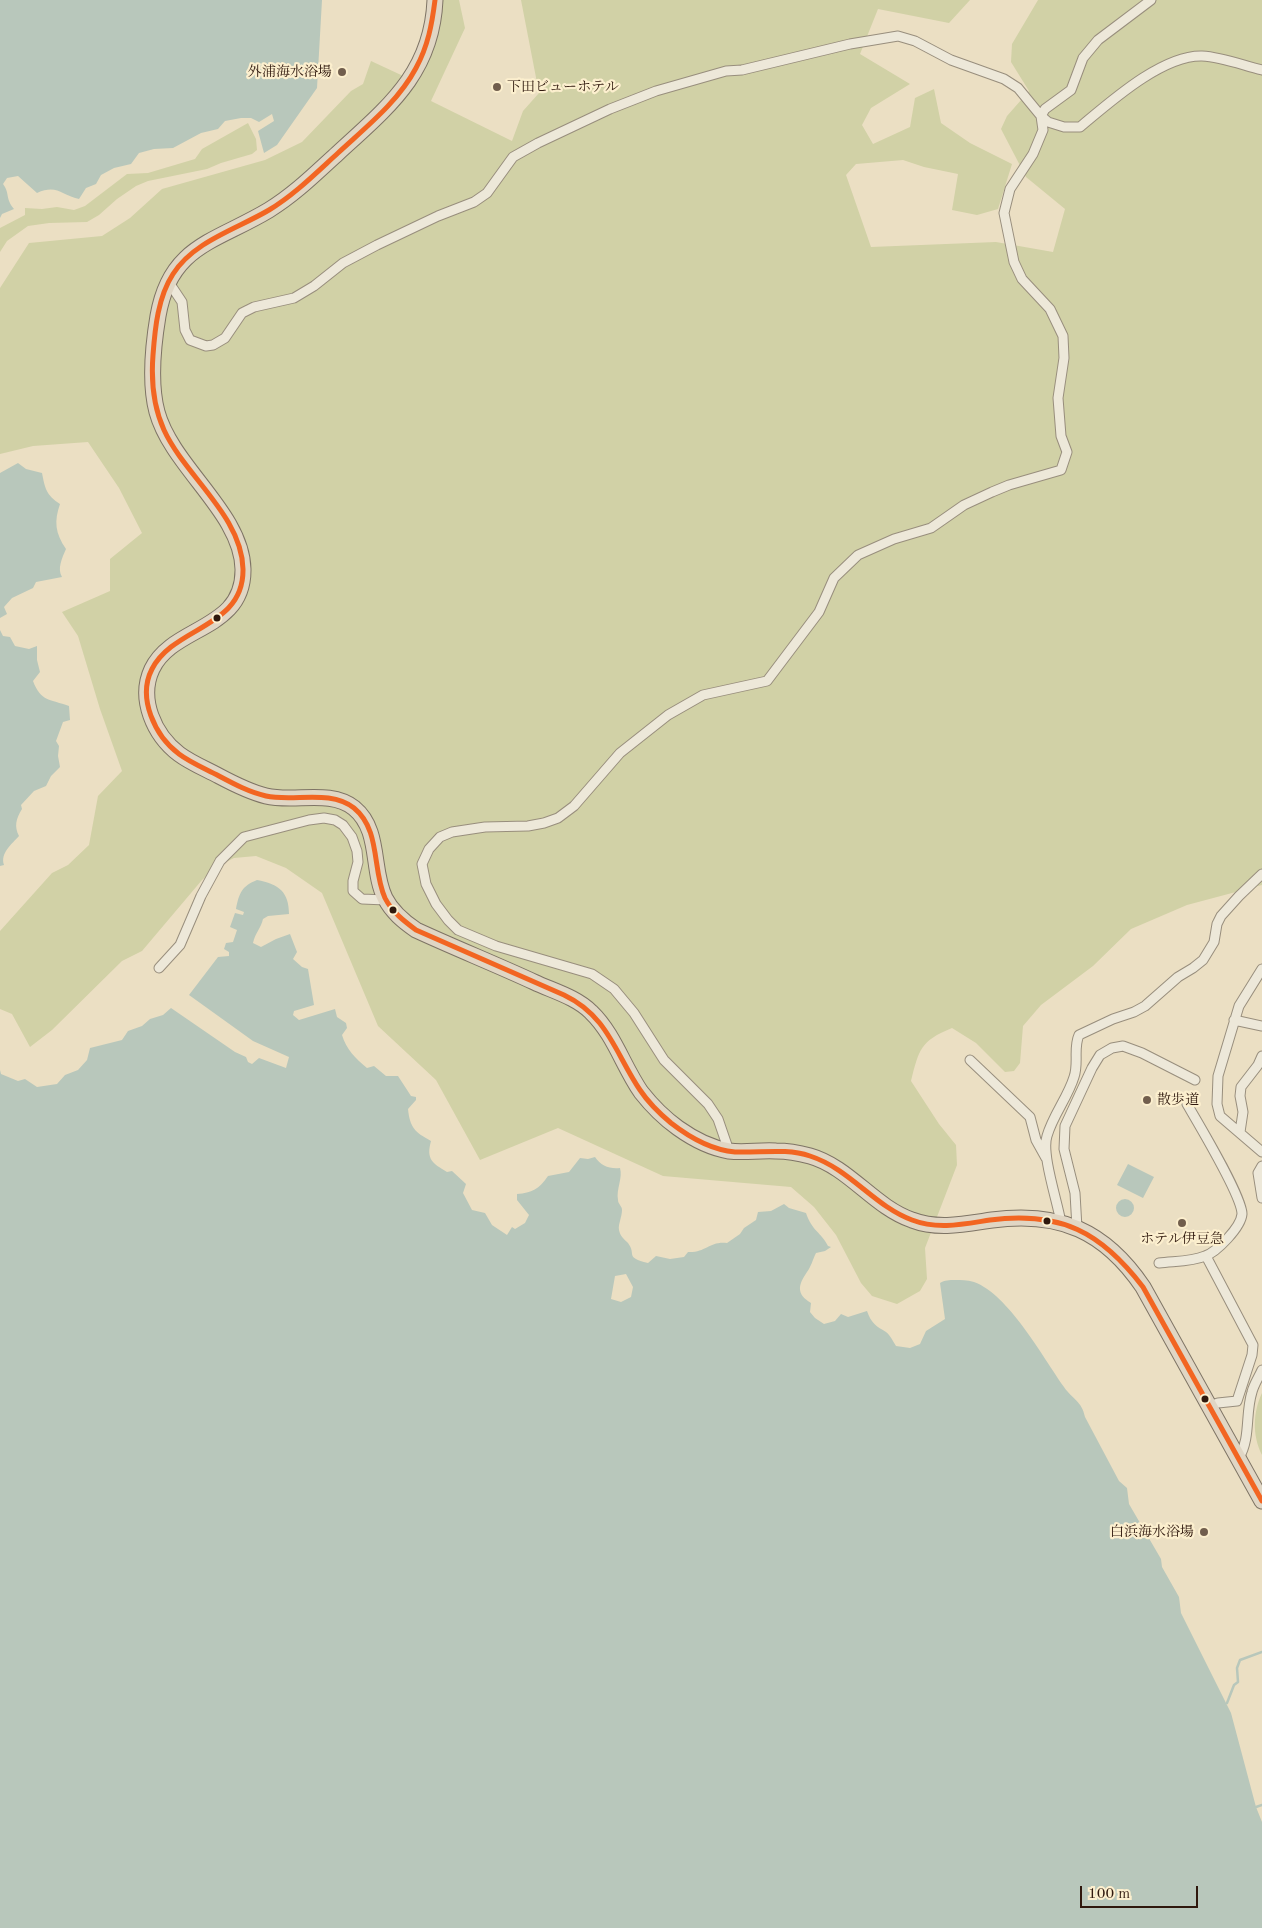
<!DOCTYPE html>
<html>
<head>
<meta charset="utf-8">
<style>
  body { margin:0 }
  #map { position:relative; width:1262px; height:1928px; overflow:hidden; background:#ebdfc3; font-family:"Old Standard TT",serif }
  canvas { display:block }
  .scale { position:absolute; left:1080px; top:1886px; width:118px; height:22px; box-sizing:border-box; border:2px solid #2f180d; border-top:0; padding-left:6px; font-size:15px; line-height:18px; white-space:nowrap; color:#2f180d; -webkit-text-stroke:4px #fcefce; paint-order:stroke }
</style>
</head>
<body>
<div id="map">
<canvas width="1262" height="1928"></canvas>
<div class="scale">100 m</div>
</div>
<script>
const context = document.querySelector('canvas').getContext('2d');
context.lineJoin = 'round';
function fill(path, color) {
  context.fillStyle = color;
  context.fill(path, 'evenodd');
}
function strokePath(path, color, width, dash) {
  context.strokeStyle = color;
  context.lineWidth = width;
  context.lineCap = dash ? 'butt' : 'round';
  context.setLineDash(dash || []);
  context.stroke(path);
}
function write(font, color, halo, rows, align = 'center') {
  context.font = font + ' "Old Standard TT","Noto Serif JP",serif';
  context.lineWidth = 4.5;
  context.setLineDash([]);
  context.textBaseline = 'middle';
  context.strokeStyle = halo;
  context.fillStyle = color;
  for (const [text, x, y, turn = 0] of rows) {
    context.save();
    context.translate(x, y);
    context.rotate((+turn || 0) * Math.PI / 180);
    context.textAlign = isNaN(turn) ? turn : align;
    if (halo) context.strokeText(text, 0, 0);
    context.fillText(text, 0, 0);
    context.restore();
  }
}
fill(new Path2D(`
  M 441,0 L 459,0 L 465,28 L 431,101 L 512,141 L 523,111 L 539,93 L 521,0 L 970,0 L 949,23 L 878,9 L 860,54 L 910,84 L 871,108 L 862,125 L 873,144 L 910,127 L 915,98 L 934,89 L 941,123 L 970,143 L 1012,164 L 998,209 L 977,215 L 952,210 L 958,174 L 924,167 L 903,160 L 856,164 L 846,175 L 871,247 L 996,242 L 1053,252 L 1065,209 L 1026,177 L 1001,129 L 1007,116 L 1029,91 L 1011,62 L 1012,44 L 1038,0 L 1262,0 L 1262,885 L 1187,905 L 1131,929 L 1093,966 L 1041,1005 L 1023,1026 L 1020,1063 L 1014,1071 L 1005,1072 L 976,1043 L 952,1028 C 920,1041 919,1050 911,1081 L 939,1124 L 956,1145 L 957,1165 L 925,1248 L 927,1279 L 920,1291 L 897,1304 L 872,1296 L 861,1283 L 836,1235 L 814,1207 L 791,1187 L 663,1176 L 558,1128 L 480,1160 L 436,1080 L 378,1026 L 322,893 L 286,868 L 256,856 L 234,858 L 218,866 L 202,880 L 142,951 L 122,961 L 52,1030 L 30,1047 L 12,1014 L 0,1009 L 0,931 L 52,873 L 68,865 L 89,845 L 98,796 L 122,771 L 100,709 L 78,636 L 62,612 L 110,591 L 110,559 L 142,533 L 119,488 L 88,442 L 33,446 L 0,454 L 0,288 L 29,243 L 102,236 L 130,218 L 162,189 L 265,160 L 302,142 L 351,91 L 363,84 L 371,61 L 414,81 C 435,53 438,33 441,0 Z
  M 248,123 L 256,139 L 257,150 L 252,154 L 221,163 L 207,169 L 148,181 L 136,186 L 117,199 L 99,215 L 87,222 L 49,223 L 28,226 L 7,241 L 0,252 L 0,228 L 25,215 L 25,208 L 42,209 L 57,207 L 74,210 L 85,206 L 127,174 L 148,173 L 195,159 L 202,149 Z
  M 1262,1393 L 1262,1455 C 1252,1435 1253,1412 1262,1393 Z`), '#d1d1a6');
fill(new Path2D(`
  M 0,0 L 322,0 L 317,88 L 277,145 L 264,153 L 258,131 L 274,121 L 272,114 L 259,122 L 251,118 L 241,118 L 225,121 L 218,129 L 201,133 L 173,148 L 154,149 L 139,153 L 131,164 L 114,168 L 101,175 L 96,184 L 86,188 L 79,199 C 61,195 57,184 37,193 L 18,176 L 7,178 L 3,184 C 10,193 5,198 14,209 L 2,214 L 0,218 Z
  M 18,463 L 26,469 L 42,473 C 45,488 46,495 60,504 C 54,521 55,533 66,549 C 62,558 57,569 62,577 L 36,582 L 33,588 L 12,598 L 4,607 L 7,614 L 0,618 L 0,473 Z
  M 0,630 L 3,636 L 10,637 L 15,646 L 29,649 L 37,646 L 37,660 L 40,672 L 33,681 C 41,702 50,699 69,706 L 70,720 L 63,722 L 56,741 L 59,746 L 58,756 L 60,767 L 51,776 L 46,786 L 34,791 L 21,805 L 22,809 C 16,819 14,826 19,836 C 12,844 0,853 4,865 L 0,866 Z
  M 257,880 C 279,884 289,892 289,914 L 268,916 L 263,919 C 261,928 255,933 253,943 L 261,947 L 276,939 L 290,934 L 297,952 L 293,959 L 302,967 L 308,969 L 314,1005 L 294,1011 L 293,1015 L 299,1020 L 335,1009 L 337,1017 L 346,1023 L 347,1028 L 342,1035 C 346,1049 356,1059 367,1068 L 374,1066 L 386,1076 L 398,1076 L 411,1096 L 416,1097 L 416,1100 L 408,1109 C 410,1128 415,1132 431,1141 C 426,1159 432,1163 447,1172 L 452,1171 L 466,1184 L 463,1193 L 472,1210 L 485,1213 L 492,1225 L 507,1235 L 512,1227 L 515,1229 L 525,1223 L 529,1215 L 517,1200 L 517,1194 C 532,1193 539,1189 548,1176 L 569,1172 L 580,1158 L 588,1159 L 595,1157 C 601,1166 609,1169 620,1168 C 623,1178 616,1189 618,1200 C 618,1204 622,1206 622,1210 C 622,1217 618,1224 619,1230 C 620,1236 624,1239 628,1243 C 637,1255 624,1257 648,1263 L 656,1256 L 670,1259 L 684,1257 L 688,1252 C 706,1253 709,1241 727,1243 L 740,1234 L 744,1228 L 756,1220 L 758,1212 L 771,1211 L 784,1204 L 789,1208 L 806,1213 C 812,1231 821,1232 828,1246 L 831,1247 L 825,1251 L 816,1253 C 813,1259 811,1267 807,1272 C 798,1285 796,1294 811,1303 L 810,1312 L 815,1318 L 824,1324 L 835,1321 L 841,1314 L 848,1317 L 867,1311 C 871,1323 876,1326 886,1332 C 890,1335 893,1341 896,1346 L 910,1348 L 920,1344 L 926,1331 L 945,1319 L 940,1283 C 945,1280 949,1280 955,1280 C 961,1280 967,1280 974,1282 C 1008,1294 1043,1357 1064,1387 C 1072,1399 1082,1401 1085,1417 L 1119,1481 L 1127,1488 L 1129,1504 L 1161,1559 L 1162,1567 L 1179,1597 L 1181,1613 L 1231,1713 L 1256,1807 L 1262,1822 L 1262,1928 L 0,1928 L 0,1070 L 1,1074 L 18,1081 L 25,1079 L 37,1087 L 57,1084 L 65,1075 L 78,1070 L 87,1060 L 90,1048 L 122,1040 L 128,1031 L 142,1026 L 150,1019 L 163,1015 L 171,1008 L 235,1052 L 246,1057 L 248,1062 L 252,1064 L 259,1058 L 286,1068 L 289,1057 L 253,1041 L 189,995 L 218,957 L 229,956 L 229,952 L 224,949 L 226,943 L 233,942 L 237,930 L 230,927 L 235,913 L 243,915 L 244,912 L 236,909 C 239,893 242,886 257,880 ZM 626,1274 L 633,1287 L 631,1297 L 621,1302 L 611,1299 L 615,1276 Z
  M 1128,1164 L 1154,1177 L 1143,1198 L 1117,1185 Z
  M1116 1208a9 9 0 1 1 18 0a9 9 0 1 1-18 0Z`), '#b8c7bb');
strokePath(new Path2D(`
  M 1227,1703 L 1234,1685 L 1238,1682 L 1237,1668 L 1240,1660 L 1262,1652
  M 1256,1807 L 1262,1805`), '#b8c7bb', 2.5);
const minor = new Path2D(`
  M 168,281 L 182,302 L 185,330 L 190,340 L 206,346 L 213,345 L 225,338 L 242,313 L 254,307 L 294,298 L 314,286 L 343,263 L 377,245 L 438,216 L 474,202 L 487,193 L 513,157 L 538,143 L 610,109 L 656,91 L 726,71 L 742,70 L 850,44 L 898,36 L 915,41 L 951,60 L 1004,79 L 1018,88 L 1041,116 L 1048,122 L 1064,127 L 1080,127 C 1110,102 1162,55 1202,56 C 1222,57 1242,65 1262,70
  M 159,968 L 180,945 L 201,896 L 220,861 L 244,837 L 309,820 L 324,818 L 335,820 L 343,825 L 352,837 L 357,851 L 358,862 L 353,881 L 353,891 L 362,899 L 386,900
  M 1262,969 L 1239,1006 L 1218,1076 L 1217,1104 L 1220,1116 L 1262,1152
  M 1234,1020 L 1262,1026
  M 970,1060 L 1030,1117 L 1036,1140 L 1046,1158
  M 1240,1132 L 1243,1112 L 1240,1096 L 1241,1087 L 1258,1065 L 1262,1056
  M 729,1151 L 718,1119 L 708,1104 L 664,1060 L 634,1013 L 614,989 L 592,974 L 496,946 L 458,930 L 448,920 L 436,904 L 426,884 L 422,864 L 429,849 L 440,837 L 452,832 L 485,827 L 528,826 L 544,823 L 558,818 L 574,806 L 620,753 L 668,715 L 703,695 L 767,681 L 819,612 L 834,578 L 858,555 L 894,539 L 931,528 L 964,505 L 992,492 L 1009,485 L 1061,470 L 1067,452 L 1061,436 L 1058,398 L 1064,358 L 1063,336 L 1050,309 L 1022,279 L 1014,262 L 1004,213 L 1010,189 L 1033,154 L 1043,130 L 1041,116 L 1045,109 L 1071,90 L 1083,58 L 1098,40 L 1151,0
  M 1262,1166 L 1258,1173 L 1262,1198
  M 1061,1223 C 1058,1203 1041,1154 1047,1136 C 1053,1115 1068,1097 1074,1077 C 1079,1063 1073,1048 1079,1035 L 1113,1019 L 1134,1012 L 1145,1006 L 1178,977 L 1193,968 L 1203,960 L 1214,942 L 1217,924 L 1221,916 L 1239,896 L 1262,874
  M 1077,1228 L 1075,1193 L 1064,1149 L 1065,1126 L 1092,1068 L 1100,1055 L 1112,1048 L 1123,1046 L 1142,1053 L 1195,1080
  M 1206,1256 L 1253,1345 L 1252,1355 L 1237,1401 L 1218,1403 L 1209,1406
  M 1159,1263 C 1173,1261 1191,1262 1205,1256 C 1217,1252 1241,1227 1242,1214 C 1242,1196 1198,1123 1187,1104
  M 1239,1458 C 1251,1437 1245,1414 1252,1392 C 1254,1384 1259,1377 1262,1370`);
const trunk = new Path2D(`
  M 435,0 C 432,73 388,107 338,153 C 316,173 295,194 269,210 C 216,242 170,245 158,316 C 153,346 149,382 157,412 C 172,467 242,513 243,569 C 244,631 173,625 152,669 C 138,699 154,735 179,754 C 191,763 206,769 219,776 C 234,784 250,792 266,796 C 294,803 330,789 354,808 C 381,830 371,870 385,898 C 392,912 403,921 416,930 C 455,948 495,964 534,982 C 553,991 576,997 591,1012 C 614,1034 623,1066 641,1092 C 652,1106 664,1118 678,1128 C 692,1138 711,1148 729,1151 C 744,1153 760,1150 776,1151 C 787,1151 799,1153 810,1156 C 849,1167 874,1207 912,1220 C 938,1230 965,1224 992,1220 C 1060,1211 1105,1231 1143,1287 L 1262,1501`);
strokePath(minor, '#988e7d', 11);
strokePath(trunk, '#7e7465', 17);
strokePath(minor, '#ede8d9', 9);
strokePath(trunk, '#e0d6c4', 15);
strokePath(new Path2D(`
  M 435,0 C 432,24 428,46 416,68 C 398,102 366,127 338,153 C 316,173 294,195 269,210 C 237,229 194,241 173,274 C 158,297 155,328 153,355 C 151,381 153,406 164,430 C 185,476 242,516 243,569 C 244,628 174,626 152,669 C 137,698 155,736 179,754 C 191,763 206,769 219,776 C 234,784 249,792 266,796 C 294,802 330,789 354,808 C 381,830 372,870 385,898 C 392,912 404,921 416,930 L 564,995 C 608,1016 615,1053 640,1090 C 648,1102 659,1113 671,1123 C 689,1137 712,1150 735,1152 C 761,1153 786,1148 810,1156 C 850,1169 874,1206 912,1220 C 938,1230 964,1224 990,1220 C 1061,1211 1101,1232 1143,1287 L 1262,1501`), '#f26522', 5);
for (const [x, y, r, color] of [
  [342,72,5,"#715e4d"],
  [497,87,5,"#715e4d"],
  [217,618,4.5,"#2f180d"],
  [393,910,4.5,"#2f180d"],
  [1147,1100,5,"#715e4d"],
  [1047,1221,4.5,"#2f180d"],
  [1182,1223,5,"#715e4d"],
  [1205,1399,4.5,"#2f180d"],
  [1204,1532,5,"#715e4d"]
]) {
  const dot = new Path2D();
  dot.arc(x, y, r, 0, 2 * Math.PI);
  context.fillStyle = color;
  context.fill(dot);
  strokePath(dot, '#fcefce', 2);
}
write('14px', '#2f180d', '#fcefce', [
  ["外浦海水浴場",332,72],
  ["下田ビューホテル",507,87,"left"],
  ["散歩道",1157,1100,"left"],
  ["ホテル伊豆急",1182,1239,"center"],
  ["白浜海水浴場",1194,1532]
], 'right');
</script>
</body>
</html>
